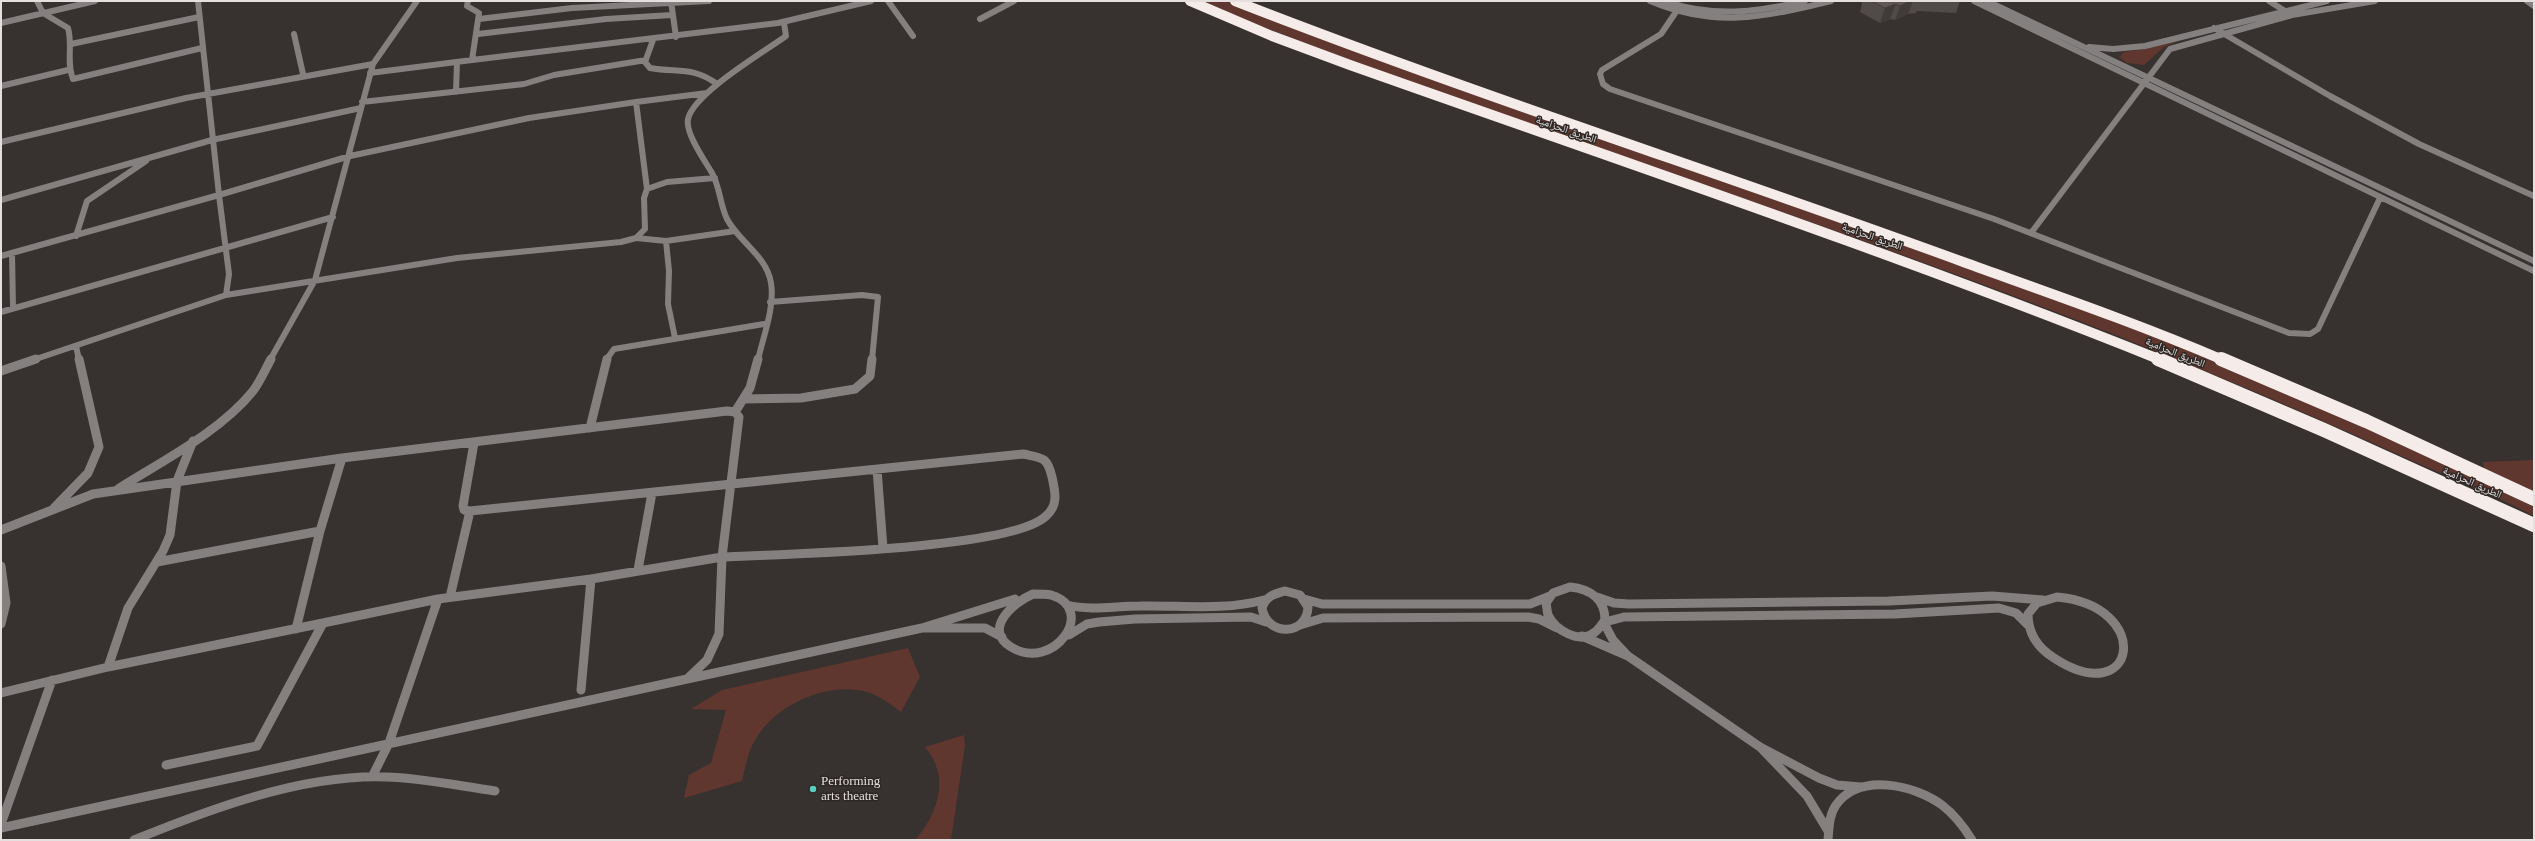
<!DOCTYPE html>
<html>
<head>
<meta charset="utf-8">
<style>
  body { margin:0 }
  #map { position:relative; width:2535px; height:841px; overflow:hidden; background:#37312f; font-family:"Times New Roman",serif }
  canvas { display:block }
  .frame { position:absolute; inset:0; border:2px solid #e5e0df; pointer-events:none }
</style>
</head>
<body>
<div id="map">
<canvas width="2535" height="841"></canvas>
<div class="frame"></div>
</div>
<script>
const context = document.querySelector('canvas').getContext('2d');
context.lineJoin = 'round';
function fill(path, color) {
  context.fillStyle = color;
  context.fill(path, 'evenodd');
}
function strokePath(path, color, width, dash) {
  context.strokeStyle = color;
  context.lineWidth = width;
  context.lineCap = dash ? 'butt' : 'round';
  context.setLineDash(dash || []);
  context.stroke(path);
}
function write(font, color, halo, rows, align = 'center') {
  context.font = font + ' "Times New Roman","Noto Naskh Arabic",serif';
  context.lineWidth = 3;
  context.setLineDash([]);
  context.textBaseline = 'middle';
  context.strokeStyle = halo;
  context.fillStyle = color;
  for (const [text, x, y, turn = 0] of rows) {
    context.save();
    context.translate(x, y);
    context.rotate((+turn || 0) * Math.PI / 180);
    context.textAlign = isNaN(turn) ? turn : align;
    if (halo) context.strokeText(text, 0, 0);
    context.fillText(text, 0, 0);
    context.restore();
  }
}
fill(new Path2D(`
  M 1200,1 L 1228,1 L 2147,332 L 2245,373 L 2534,503 L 2534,516 C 2483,489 2429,469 2377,445 C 2178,355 1974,279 1768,207 C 1578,140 1386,79 1200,1 Z
  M 2181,40 L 2164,47 L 2144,65 L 2127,63 L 2119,57 L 2124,52 L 2145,49 Z
  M 2534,460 L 2534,491 L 2484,469 L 2483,462 Z
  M 908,648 L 920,677 L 901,712 C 890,704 880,696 867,692 C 829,681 777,704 757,737 C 748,750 746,765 742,781 L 684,798 L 689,775 L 711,763 L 726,710 L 691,709 L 722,690 Z
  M 964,735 L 965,745 L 951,840 L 915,840 C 939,813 950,776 925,747 Z`), '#60372e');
strokePath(new Path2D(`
  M 37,1 L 43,13 L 68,28 C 73,45 66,62 73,79 L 202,48
  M 468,1 L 467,6 L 479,13 L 472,60 L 778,23 L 871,1
  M 671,1 L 676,37
  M 888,1 L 913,36
  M 1650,1 C 1717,29 1763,17 1831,1
  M 1665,1 C 1712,18 1757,12 1805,1
  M 1974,1 L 2534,271
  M 1987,1 L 2534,261
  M 2269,1 L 2285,11
  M 2527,1 L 2534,6
  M 1680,6 L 1661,34 L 1602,70 L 1600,74 L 1603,84 L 1610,89 L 1994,219 L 2289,333 L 2310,334 L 2318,329 L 2380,198
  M 479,19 L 572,8 L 709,1
  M 980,19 L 1014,1
  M 1,23 L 95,1
  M 2214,28 L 2330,96 L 2419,144 L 2534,196
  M 294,34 L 303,74
  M 478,34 L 606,19 L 672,15
  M 653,40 L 645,62 L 650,68 C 677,73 693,66 717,84
  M 71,44 L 199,17
  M 2089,47 L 2113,49 L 2145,46 L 2327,1
  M 370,73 L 472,60
  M 1,86 L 68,70
  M 456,92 L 457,62
  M 362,102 L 524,84 L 554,75 L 646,60
  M 636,102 L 707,93
  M 1,142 L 186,98 L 373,64
  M 1,200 L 212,140 L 361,108
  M 2031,233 L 2170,49 L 2292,15 L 2375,1
  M 76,236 L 87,201 L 146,161
  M 636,238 L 666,241 L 735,231
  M 666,241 L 669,271 L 668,304 L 675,338
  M 12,253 L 13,308
  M 1,256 L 219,195 L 198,1
  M 226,295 L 229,274 L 219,195 L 350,156 L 529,118 L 636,102 L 647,189
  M 770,302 L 862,295 L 878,297 L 872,360
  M 1,312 L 333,217
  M 76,346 L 79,360
  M 33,360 L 226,295 L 457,258 L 621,242 L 636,238 L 645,229 L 644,198 L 647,189 L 667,182 L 715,178
  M 270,360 L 315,280 L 373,64 L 417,1
  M 606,360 L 614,349 L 764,324
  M 758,360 C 763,337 775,307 771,283 C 767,256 739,242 727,219 C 720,205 720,187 712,173 C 705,161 685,133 688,119 C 694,93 764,52 786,36 L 784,23`), '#83807f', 6);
strokePath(new Path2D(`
  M 1,371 L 36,359
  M 743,399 L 801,398 L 855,389 L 870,376 L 872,359
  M 735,412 L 750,388 L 758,359
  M 590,428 L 607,359
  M 474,443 L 463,506 L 464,510 L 470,511 L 1023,454 C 1042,458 1047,456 1052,477 C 1055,491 1059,505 1046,516 C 1011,550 780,554 722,557 L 719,634 L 707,660 L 687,679
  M 877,469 L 883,548
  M 118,489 C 162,461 220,432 253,391 C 260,382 265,370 271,359
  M 54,508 L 88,473 L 99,447 L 79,359
  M 1,530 L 93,494 L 342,458 L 320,531 L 296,629
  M 157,562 L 320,531
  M 1,566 L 6,603 L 1,624
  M 638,570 L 652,493
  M 1570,587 C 1590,589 1605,599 1605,620 C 1602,624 1599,629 1595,632 C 1580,645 1555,630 1548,615 C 1547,612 1547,607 1546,603 L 1553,593 Z
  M 1285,591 L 1300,595 L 1308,607 C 1307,636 1267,637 1262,608 C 1266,596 1274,594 1285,591 Z
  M 1033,594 C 1039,594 1046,594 1051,595 C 1098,609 1054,673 1011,647 C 982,629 1014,602 1033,594 Z
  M 450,597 L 470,511
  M 1597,597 L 1614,603 L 1629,604 L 1889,601 L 1992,596 L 2043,600
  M 2057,597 C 2155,606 2137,712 2054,658 C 2038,648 2028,633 2028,614 L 2037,603 Z
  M 1304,599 L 1322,604 L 1530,604 L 1550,596
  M 1067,605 C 1091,611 1115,606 1140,606 C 1181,605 1223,611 1264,600
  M 1605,622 L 1624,617 L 1895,614 L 1999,608 L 2016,613 L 2028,625
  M 323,623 L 438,599 L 591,579 L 722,557 L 739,417 L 735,412 L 727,411 L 342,458
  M 1300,625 L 1323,618 L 1528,617 L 1539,619 L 1557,628
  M 1069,635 L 1087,624 L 1099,622 L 1135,619 L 1251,617 L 1266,622
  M 1582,636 L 1628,656 L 1613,640 L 1604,623
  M 1002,637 L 985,628 L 922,628 L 1015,599
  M 1628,656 L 1760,747
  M 108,667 L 128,608 L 163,551 L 170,535 L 177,481 L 193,441
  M 581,690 L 591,579
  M 1,693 L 108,667 L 323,623 L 257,746 L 166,765
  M 372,777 L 389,743 L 438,599
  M 1,824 L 52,680
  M 1,828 L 922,628
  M 1828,831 L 1807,796 L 1760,747 L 1819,778 L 1837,785 L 1861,787
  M 134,840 C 210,809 303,774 386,777 C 423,778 459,786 495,791
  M 1828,840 C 1829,828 1829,815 1836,805 C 1860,772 1915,785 1942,805 C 1955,815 1964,827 1972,840`), '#83807f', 9);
strokePath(new Path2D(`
  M 1190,1 L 1272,36 L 1350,65 C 1621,161 1894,253 2161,360
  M 1235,1 C 1476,95 1723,174 1966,263 C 2052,294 2139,324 2223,360`), '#f5ecea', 10);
strokePath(new Path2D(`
  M 2158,359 L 2324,430 L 2534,525
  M 2221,359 L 2366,421 L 2534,499`), '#f5ecea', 14);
fill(new Path2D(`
  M 1861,1 L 1960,1 L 1956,13 L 1917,11 L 1916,13 L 1908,14 L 1895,20 L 1890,19 L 1880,23 L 1860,12 L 1862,4 Z`), '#504a48');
fill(new Path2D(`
  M 1910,1 L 1913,1 L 1908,14 L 1895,20 L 1900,6 Z
  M 1896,4 L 1890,19 L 1880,23 L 1885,8 Z`), '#413c3b');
const building = new Path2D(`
  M 1872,1 L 1910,1 L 1900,6 L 1896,4 L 1885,8 Z`);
fill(building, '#5d5654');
strokePath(building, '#413c3b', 1);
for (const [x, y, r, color] of [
  [813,789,4,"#59cebe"]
]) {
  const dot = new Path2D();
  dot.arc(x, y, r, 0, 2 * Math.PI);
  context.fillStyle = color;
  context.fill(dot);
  strokePath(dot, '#2d2725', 1.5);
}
write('11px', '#e5e0df', '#2d2725', [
  ["الطريق الحزامية",1566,130,19],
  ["الطريق الحزامية",1872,237,19],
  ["الطريق الحزامية",2175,353,22],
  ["الطريق الحزامية",2472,483,24]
]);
write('13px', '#e5e0df', '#2d2725', [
  ["Performing",821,782],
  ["arts theatre",821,797]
], 'left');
</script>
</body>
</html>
